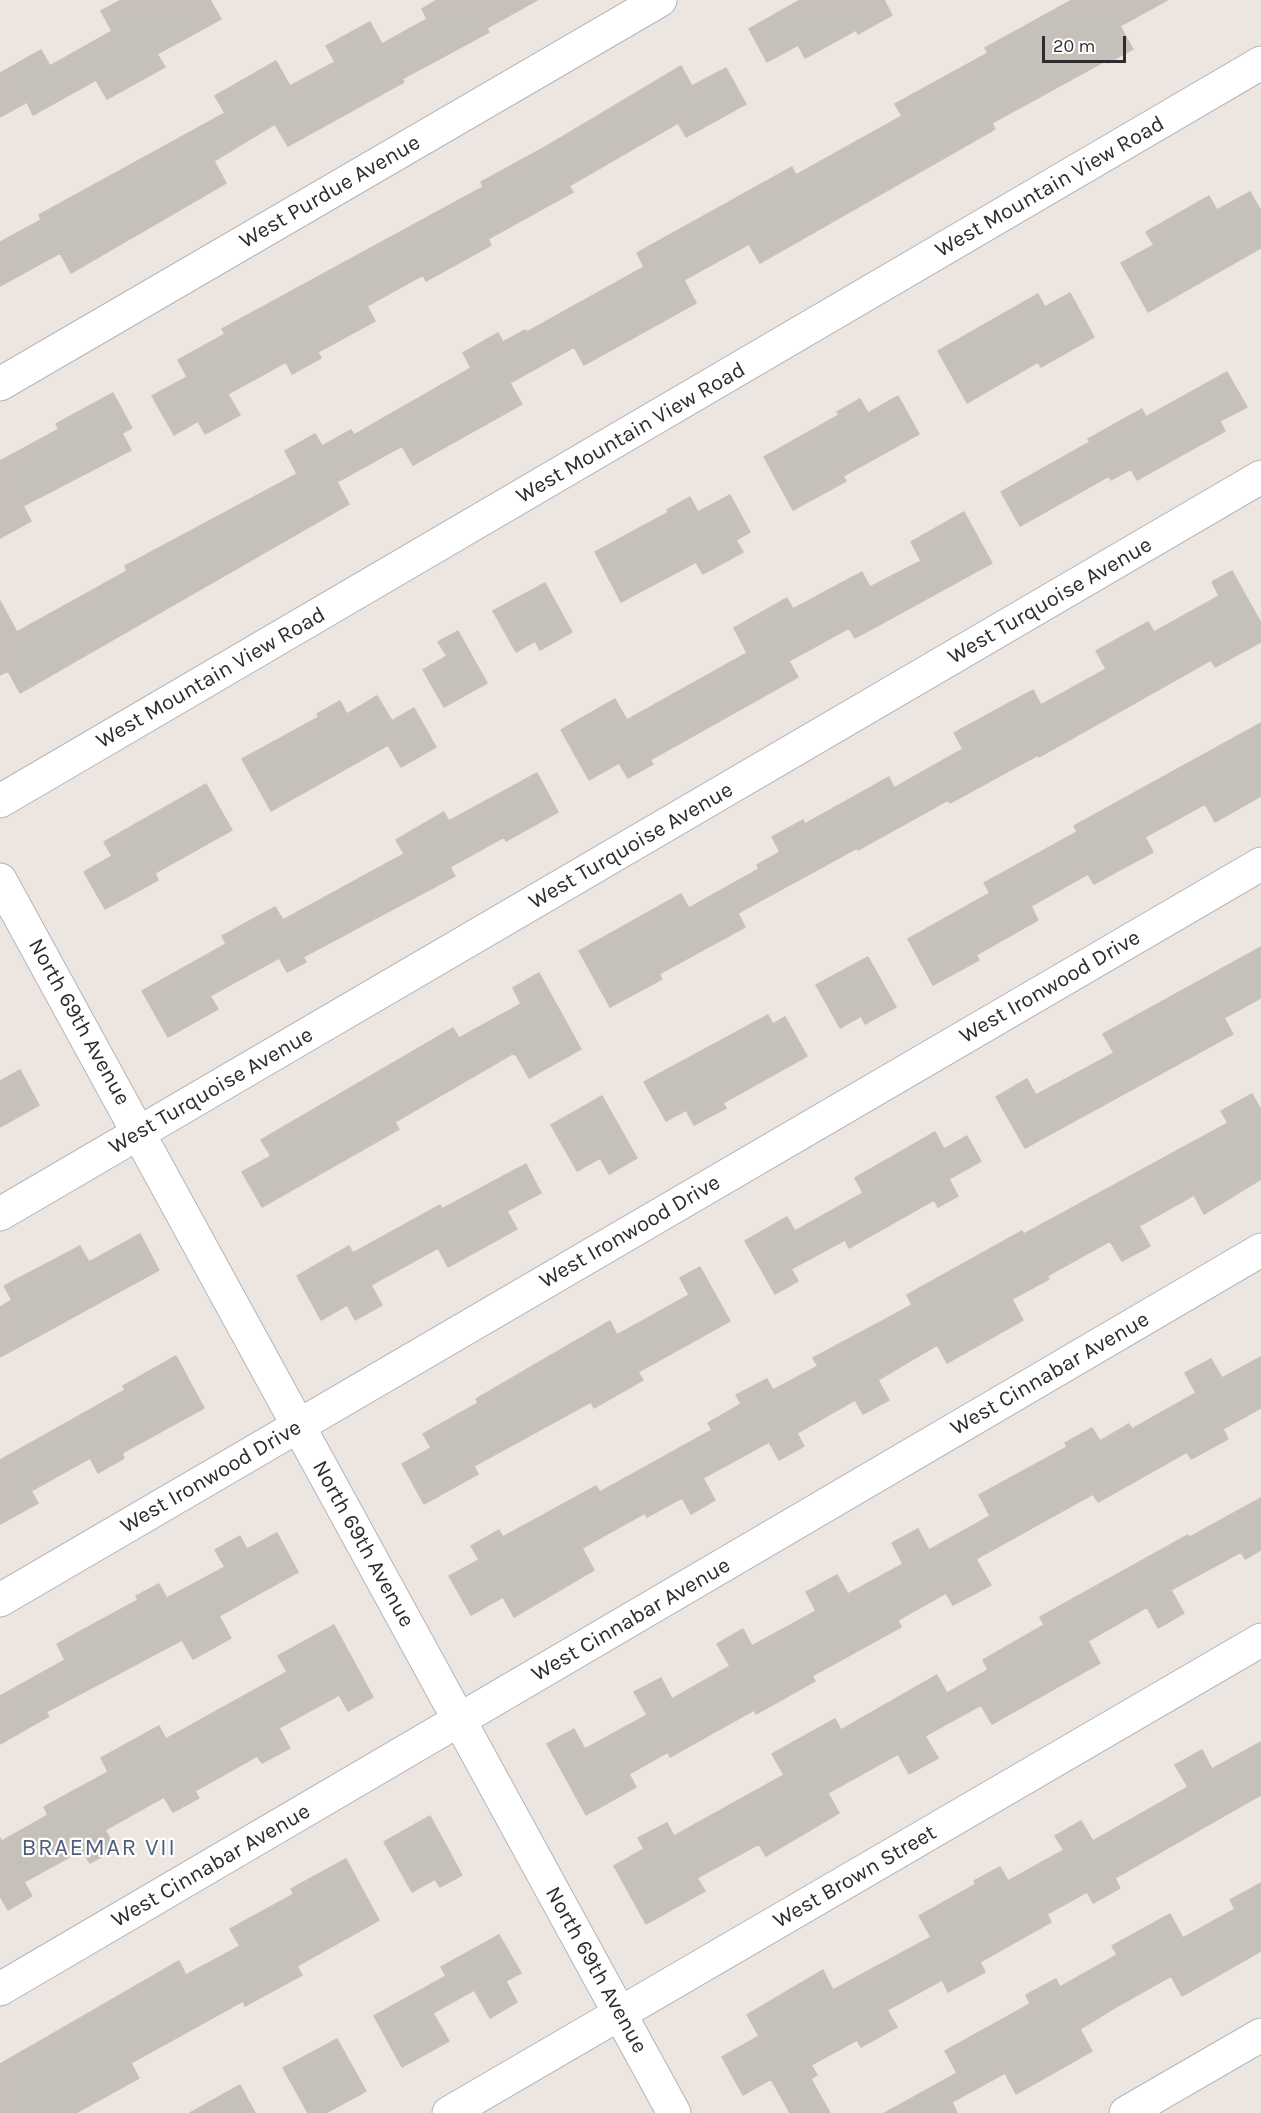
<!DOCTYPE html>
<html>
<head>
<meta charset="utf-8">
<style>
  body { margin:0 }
  #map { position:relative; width:1261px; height:2113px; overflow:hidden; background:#ede5e0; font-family:Karla,sans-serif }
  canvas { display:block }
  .scale { position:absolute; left:1042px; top:36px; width:84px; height:27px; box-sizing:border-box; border:3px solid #2d2d2d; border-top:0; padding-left:8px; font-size:18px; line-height:21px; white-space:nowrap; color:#2d2d2d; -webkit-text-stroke:4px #fff; paint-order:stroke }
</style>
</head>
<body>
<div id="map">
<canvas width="1261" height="2113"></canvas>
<div class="scale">20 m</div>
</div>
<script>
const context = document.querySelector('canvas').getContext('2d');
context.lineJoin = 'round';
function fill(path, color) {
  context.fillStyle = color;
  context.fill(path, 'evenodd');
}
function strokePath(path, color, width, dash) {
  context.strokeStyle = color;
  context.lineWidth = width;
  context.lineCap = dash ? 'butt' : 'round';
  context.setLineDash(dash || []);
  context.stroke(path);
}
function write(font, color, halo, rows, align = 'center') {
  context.font = font + ' Karla,sans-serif';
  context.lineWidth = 4.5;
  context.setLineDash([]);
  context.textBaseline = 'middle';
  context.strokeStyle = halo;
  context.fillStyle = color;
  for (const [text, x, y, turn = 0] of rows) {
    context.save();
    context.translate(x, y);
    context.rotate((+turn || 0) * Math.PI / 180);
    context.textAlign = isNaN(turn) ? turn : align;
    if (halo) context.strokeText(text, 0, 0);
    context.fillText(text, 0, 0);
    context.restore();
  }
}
const building = new Path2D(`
  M 121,0 L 210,0 L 221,19 L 157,54 L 165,67 L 107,99 L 96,80 L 33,115 L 27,102 L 0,117 L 0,73 L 41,50 L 50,66 L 112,31 L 101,11 Z
  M 437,0 L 537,0 L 487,28 L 489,32 L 402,79 L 404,82 L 288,146 L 275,124 L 214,161 L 226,183 L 71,273 L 60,253 L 0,286 L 0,242 L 41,220 L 39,215 L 225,113 L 215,96 L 276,61 L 290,86 L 335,62 L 326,46 L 370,22 L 382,44 L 427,19 L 422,9 Z
  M 800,0 L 884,0 L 892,15 L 858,34 L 856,30 L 805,58 L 798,45 L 767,62 L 749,29 Z
  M 1072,0 L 1167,0 L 1120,26 L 1133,49 L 1107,63 L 1105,61 L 992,123 L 995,129 L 760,263 L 749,244 L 684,280 L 696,303 L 584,365 L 574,347 L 510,383 L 522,404 L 413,465 L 402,446 L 337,482 L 349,504 L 20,693 L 8,671 L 0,675 L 0,601 L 17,632 L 127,571 L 125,566 L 297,474 L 285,451 L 315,434 L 322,446 L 351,430 L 354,435 L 471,368 L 463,353 L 498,333 L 503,342 L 525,330 L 527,332 L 644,267 L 637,253 L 792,167 L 796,175 L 902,116 L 895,104 L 988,53 L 985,48 Z
  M 681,66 L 692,86 L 726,68 L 746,104 L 686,137 L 678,123 L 569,186 L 573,192 L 488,239 L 491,245 L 426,281 L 423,275 L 367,306 L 375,321 L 318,352 L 321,358 L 292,374 L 286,362 L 228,394 L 240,415 L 205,434 L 198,421 L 174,435 L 152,396 L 187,377 L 178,360 L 225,334 L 222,329 L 483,187 L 481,182 L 547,146 Z
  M 1250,192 L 1261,211 L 1261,248 L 1148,312 L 1121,263 L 1154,245 L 1146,232 L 1209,196 L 1217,210 Z
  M 1070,293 L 1094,337 L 1041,367 L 1038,362 L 967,403 L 938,351 L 1038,294 L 1045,307 Z
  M 1227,372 L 1247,407 L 1220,421 L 1225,431 L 1137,480 L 1131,469 L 1111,480 L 1109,476 L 1020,526 L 1001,492 L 1090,442 L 1088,439 L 1142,409 L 1146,417 Z
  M 113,393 L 132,428 L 122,433 L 131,450 L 23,506 L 31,521 L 0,538 L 0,461 L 59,429 L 56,424 Z
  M 898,396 L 919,434 L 843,476 L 846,481 L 793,510 L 764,457 L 839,415 L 837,412 L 860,399 L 868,413 Z
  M 730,495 L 750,532 L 736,540 L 743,552 L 703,574 L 696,562 L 621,602 L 595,552 L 669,512 L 667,510 L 690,497 L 698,512 Z
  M 964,512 L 992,563 L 855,638 L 849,628 L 789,661 L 798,677 L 650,760 L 653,764 L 628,778 L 619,763 L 589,780 L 561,730 L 615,699 L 627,720 L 747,653 L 734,628 L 787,598 L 793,609 L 862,572 L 870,587 L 921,561 L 911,542 Z
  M 1232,571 L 1261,623 L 1261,642 L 1215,667 L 1211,660 L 1039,757 L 1038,755 L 950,803 L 948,800 L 858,850 L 857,848 L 738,913 L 745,927 L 659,974 L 662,979 L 610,1007 L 579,951 L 681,894 L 689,908 L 759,869 L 757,865 L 780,852 L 772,837 L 803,820 L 805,824 L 889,777 L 894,788 L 963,749 L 954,733 L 1033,690 L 1041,705 L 1106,669 L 1096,651 L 1148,622 L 1154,632 L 1219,596 L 1212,582 Z
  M 545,583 L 572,632 L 540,650 L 535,641 L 516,652 L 493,611 Z
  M 458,631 L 487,683 L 444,707 L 423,670 L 447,656 L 438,642 Z
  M 377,696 L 392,721 L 414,708 L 436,747 L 401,767 L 388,745 L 271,811 L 242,759 L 319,717 L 317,714 L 340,701 L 347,714 Z
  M 1261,723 L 1261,796 L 1215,822 L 1205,804 L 1145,837 L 1153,852 L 1094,884 L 1088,874 L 1031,906 L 1038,920 L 976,955 L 979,960 L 933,985 L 908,939 L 990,893 L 984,883 L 1077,832 L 1074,826 Z
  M 537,773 L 558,812 L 506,841 L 504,837 L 450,867 L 455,876 L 303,957 L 306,962 L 287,972 L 279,958 L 210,996 L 218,1009 L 168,1037 L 142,991 L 226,944 L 222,936 L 275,907 L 283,920 L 404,854 L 396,840 L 444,812 L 449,821 Z
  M 206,784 L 232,830 L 155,873 L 158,880 L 105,909 L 84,872 L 112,856 L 104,842 Z
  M 1261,947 L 1261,998 L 1224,1018 L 1233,1034 L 1025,1148 L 996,1097 L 1027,1079 L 1036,1095 L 1114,1053 L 1103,1034 Z
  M 868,957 L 896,1007 L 865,1024 L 861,1016 L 840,1028 L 816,985 Z
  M 539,973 L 581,1049 L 529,1078 L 516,1055 L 512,1054 L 395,1122 L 399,1129 L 262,1207 L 242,1172 L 271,1156 L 261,1140 L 453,1028 L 459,1038 L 521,1004 L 513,988 Z
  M 768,1015 L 773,1024 L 785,1017 L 807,1056 L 723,1103 L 726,1108 L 694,1125 L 686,1110 L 666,1121 L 644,1082 Z
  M 20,1070 L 39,1105 L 0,1127 L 0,1081 Z
  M 1252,1094 L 1261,1110 L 1261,1179 L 1204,1214 L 1194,1195 L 1139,1226 L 1150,1246 L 1122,1261 L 1110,1241 L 1047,1276 L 1049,1279 L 1012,1299 L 1023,1320 L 947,1363 L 937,1345 L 878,1380 L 889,1400 L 863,1414 L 855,1400 L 797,1433 L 804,1446 L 779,1460 L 769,1442 L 703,1478 L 715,1500 L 691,1514 L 682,1498 L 647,1517 L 645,1513 L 582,1548 L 594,1570 L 514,1617 L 503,1597 L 471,1615 L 449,1576 L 479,1560 L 471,1546 L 499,1530 L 503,1537 L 596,1486 L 600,1492 L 712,1430 L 708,1423 L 741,1404 L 736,1395 L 767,1379 L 773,1390 L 818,1366 L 813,1358 L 912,1305 L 907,1295 L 1022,1231 L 1024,1234 L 1228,1123 L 1221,1111 Z
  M 602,1096 L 637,1158 L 609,1174 L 600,1158 L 577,1171 L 551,1125 Z
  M 935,1132 L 944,1149 L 967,1136 L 981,1161 L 949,1179 L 958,1196 L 938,1207 L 934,1200 L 849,1248 L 845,1240 L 791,1269 L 798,1281 L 775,1294 L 745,1241 L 787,1217 L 795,1231 L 863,1193 L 855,1178 Z
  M 526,1164 L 541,1193 L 507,1211 L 517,1229 L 448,1267 L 438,1248 L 371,1285 L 382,1305 L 355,1320 L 347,1305 L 321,1320 L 297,1276 L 349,1246 L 353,1253 L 440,1205 L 442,1209 Z
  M 140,1234 L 159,1270 L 0,1357 L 0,1307 L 12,1300 L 4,1286 L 80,1246 L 89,1262 Z
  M 700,1267 L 730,1321 L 638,1372 L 643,1380 L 594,1408 L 591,1402 L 474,1466 L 478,1474 L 424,1504 L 402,1464 L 431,1448 L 423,1434 L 478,1403 L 476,1399 L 610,1321 L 617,1335 L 689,1295 L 680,1278 Z
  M 176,1356 L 204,1408 L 122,1453 L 124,1458 L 98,1473 L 90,1458 L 31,1491 L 38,1503 L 0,1524 L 0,1460 L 125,1390 L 123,1386 Z
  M 1261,1357 L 1261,1408 L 1223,1429 L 1228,1439 L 1191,1459 L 1187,1452 L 1098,1502 L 1093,1494 L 976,1559 L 991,1585 L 953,1605 L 946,1593 L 898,1620 L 901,1627 L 812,1676 L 815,1681 L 756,1714 L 754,1710 L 670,1757 L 668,1752 L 629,1774 L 636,1787 L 586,1815 L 547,1744 L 574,1729 L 585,1749 L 647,1715 L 634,1692 L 661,1678 L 672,1699 L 730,1666 L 717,1644 L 743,1629 L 752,1646 L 816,1611 L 806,1592 L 837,1575 L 848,1594 L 903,1564 L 892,1543 L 918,1529 L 929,1550 L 990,1516 L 979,1495 L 1067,1447 L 1065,1443 L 1092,1428 L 1100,1441 L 1129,1424 L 1132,1429 L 1196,1393 L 1185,1373 L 1211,1359 L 1222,1378 Z
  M 1261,1498 L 1261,1550 L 1245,1559 L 1241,1552 L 1171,1590 L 1184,1613 L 1158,1628 L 1147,1607 L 1088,1641 L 1100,1663 L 992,1724 L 981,1705 L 925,1736 L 938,1758 L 909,1774 L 898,1754 L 828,1793 L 839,1813 L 766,1856 L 759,1844 L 697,1878 L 705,1891 L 646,1924 L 614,1866 L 644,1849 L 638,1838 L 667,1823 L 674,1836 L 784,1775 L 772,1754 L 835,1719 L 841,1730 L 937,1675 L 947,1693 L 988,1670 L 983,1660 L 1044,1625 L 1040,1617 L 1188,1535 L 1190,1537 Z
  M 277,1533 L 298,1572 L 219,1616 L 231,1638 L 193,1659 L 182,1640 L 46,1712 L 49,1716 L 0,1744 L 0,1696 L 65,1660 L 57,1644 L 138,1600 L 136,1596 L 159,1584 L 167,1598 L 225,1567 L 215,1550 L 240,1536 L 247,1549 Z
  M 334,1625 L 373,1697 L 348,1711 L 339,1695 L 279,1728 L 290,1748 L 262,1763 L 257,1756 L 195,1791 L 199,1798 L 173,1812 L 164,1797 L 105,1830 L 116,1849 L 90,1863 L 82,1850 L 24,1882 L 32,1896 L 8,1910 L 0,1896 L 0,1838 L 2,1841 L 48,1815 L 44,1807 L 108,1772 L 101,1758 L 159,1726 L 166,1739 L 287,1672 L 278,1656 Z
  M 1261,1742 L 1261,1795 L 1115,1878 L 1120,1888 L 1093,1903 L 1087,1892 L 1047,1914 L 1051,1922 L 980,1962 L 985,1972 L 948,1992 L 942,1980 L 887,2010 L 897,2027 L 861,2047 L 857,2040 L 811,2065 L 817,2075 L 811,2079 L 830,2113 L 790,2113 L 771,2079 L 743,2095 L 722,2057 L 759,2036 L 747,2015 L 823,1970 L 833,1990 L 931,1937 L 919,1916 L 976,1884 L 974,1881 L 1000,1867 L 1008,1881 L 1064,1850 L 1055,1836 L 1081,1821 L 1093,1841 L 1188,1787 L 1175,1765 L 1202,1750 L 1212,1769 Z
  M 430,1816 L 462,1875 L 440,1887 L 435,1879 L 412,1892 L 384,1842 Z
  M 346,1859 L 379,1920 L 297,1966 L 302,1975 L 245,2006 L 243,2001 L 131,2063 L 139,2078 L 76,2113 L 0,2113 L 0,2064 L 179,1961 L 186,1975 L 240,1946 L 230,1929 L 294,1894 L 291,1889 Z
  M 1261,1883 L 1261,1951 L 1182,1996 L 1171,1976 L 1116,2007 L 1080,2029 L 1092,2051 L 1016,2094 L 1005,2073 L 952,2102 L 957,2113 L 885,2113 L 957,2073 L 945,2051 L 1030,2004 L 1026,1995 L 1056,1979 L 1060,1987 L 1117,1955 L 1112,1946 L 1170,1914 L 1183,1938 L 1235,1909 L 1230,1900 Z
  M 499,1935 L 521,1973 L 506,1981 L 517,2002 L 490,2018 L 474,1990 L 433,2013 L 449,2041 L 402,2067 L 374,2016 L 446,1976 L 441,1967 Z
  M 337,2039 L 366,2091 L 326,2113 L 308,2113 L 283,2068 Z
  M 240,2085 L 255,2113 L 190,2113 Z`);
fill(building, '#c6c0bb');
strokePath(building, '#c9c0b9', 1.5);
const minor = new Path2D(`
  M 0,384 L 660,0
  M 0,880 L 674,2113
  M 0,1214 L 1261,477
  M 0,1600 L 1261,864
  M 0,1989 L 1261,1250
  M 449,2113 L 1261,1640
  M 1126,2113 L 1261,2035`);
const tertiary = new Path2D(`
  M 0,801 L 1261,63`);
strokePath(minor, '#b0b5bc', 35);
strokePath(tertiary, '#b0b5bc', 35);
strokePath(minor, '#fff', 33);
strokePath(tertiary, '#fff', 33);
write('22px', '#2d2d2d', '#fff', [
  ["West Mountain View Road",1050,187,-30],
  ["West Purdue Avenue",330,192,-30],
  ["West Mountain View Road",631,433,-30],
  ["West Turquoise Avenue",1050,601,-30],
  ["West Mountain View Road",211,678,-30],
  ["West Turquoise Avenue",631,846,-30],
  ["West Ironwood Drive",1050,987,-30],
  ["North 69th Avenue",79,1022,61],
  ["West Turquoise Avenue",211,1091,-30],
  ["West Ironwood Drive",630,1232,-30],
  ["West Cinnabar Avenue",1050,1374,-30],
  ["West Ironwood Drive",211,1477,-30],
  ["North 69th Avenue",363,1544,61],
  ["West Cinnabar Avenue",631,1620,-30],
  ["West Cinnabar Avenue",211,1866,-30],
  ["West Brown Street",855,1877,-30],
  ["North 69th Avenue",596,1970,61]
]);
context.letterSpacing = '1.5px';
write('24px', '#4e5f7c', '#fff', [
  ["BRAEMAR VII",99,1848]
]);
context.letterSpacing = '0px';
</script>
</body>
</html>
